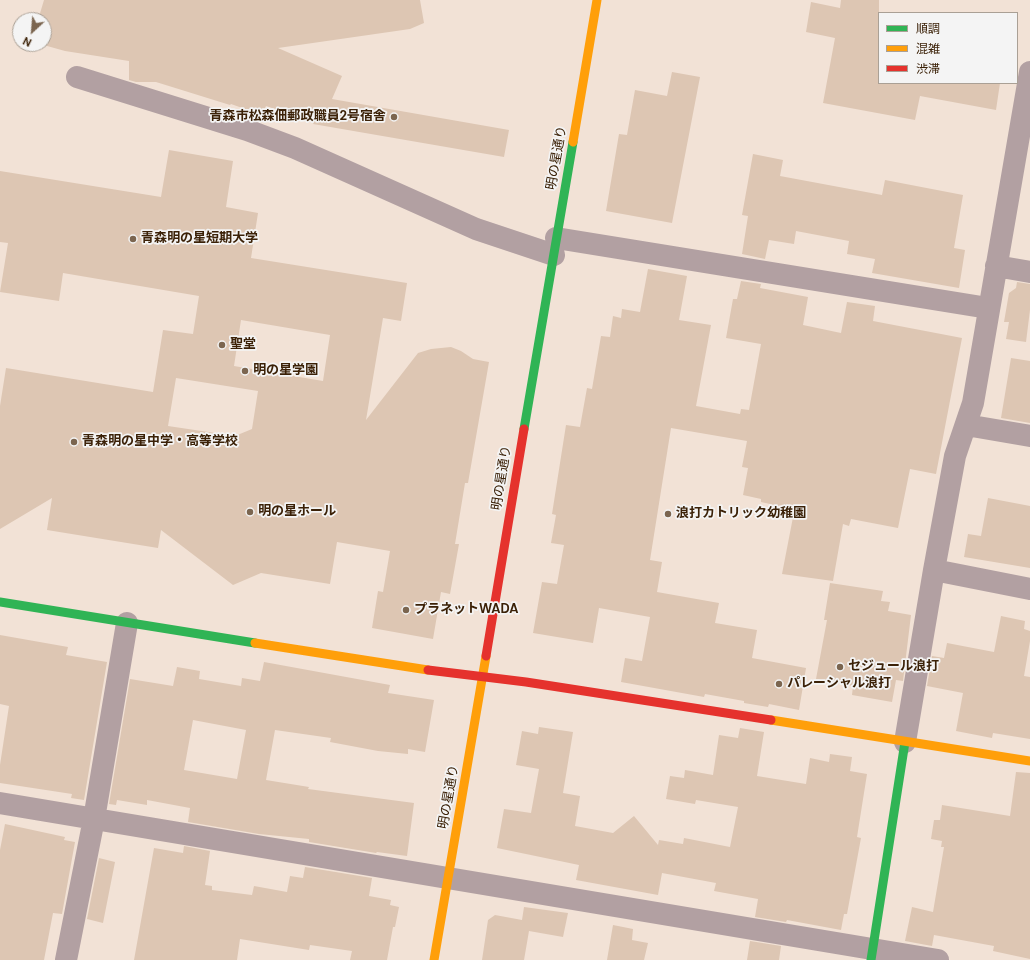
<!DOCTYPE html>
<html>
<head>
<meta charset="utf-8">
<style>
  body { margin:0 }
  #map { position:relative; width:1030px; height:960px; overflow:hidden; background:#f2e2d6; font-family:"DM Sans","Noto Sans JP",sans-serif }
  canvas { display:block }
  .legend { position:absolute; left:878px; top:12px; width:140px; height:72px; box-sizing:border-box; background:#f4f4f4; border:1px solid #aaa095; margin:0; padding:5px 7px; list-style:none; font-size:12px; color:#3b2107 }
  .legend li { display:flex; align-items:center; gap:8px; height:20px }
  .legend b { width:20px; border:1px solid #aaa095 }
  .north { position:absolute; left:12px; top:12px; width:40px; height:40px; box-sizing:border-box; background:#f4f4f4; border:1px solid #aaa095; border-radius:50%; rotate:206deg; font-size:11px; font-weight:700; line-height:16px; text-align:center; color:#3b2107 }
  .north::after { content:''; display:block; margin:auto; width:14px; height:18px; background:#7b654f; clip-path:polygon(50% 0,100% 100%,50% 72%,0 100%) }
</style>
</head>
<body>
<div id="map">
<canvas width="1030" height="960"></canvas>
<ul class="legend">
<li><b style="height:5px;background:#30b455"></b>順調</li>
<li><b style="height:5px;background:#ff9f0a"></b>混雑</li>
<li><b style="height:5px;background:#e5322d"></b>渋滞</li>
</ul>
<div class="north">N</div>
</div>
<script>
const g = document.querySelector('canvas').getContext('2d');
g.lineJoin = 'round';
function fill(path, color) { g.fillStyle = color; g.fill(path, 'evenodd'); }
const shape = rows => new Path2D(rows.map(r => 'M' + r).join(''));
function trace(path, color, width, dash) { g.strokeStyle = color; g.lineWidth = width; g.lineCap = dash ? 'butt' : 'round'; g.setLineDash(dash || []); g.stroke(path); }
function drawText(font, color, halo, rows, align = 'center') {
  g.font = font + ' "DM Sans","Noto Sans JP",sans-serif'; g.lineWidth = 3.5; g.setLineDash([]); g.textBaseline = 'middle'; g.strokeStyle = halo; g.fillStyle = color; for (const [text, x, y, turn = 0] of rows) {
    g.save(); g.translate(x, y); g.rotate((+turn || 0) * Math.PI / 180); g.textAlign = isNaN(turn) ? turn : align; if (halo) g.strokeText(text, 0, 0); g.fillText(text, 0, 0); g.restore();
  }
}
fill(shape([
  [44,0,420,0,424,23,410,29,278,48,342,76,332,99,509,130,504,157,313,124,314,122,266,106,262,115,231,104,230,105,156,82,136,82,129,80,129,61,65,51,40,44,44,44,44,20,38,20],
  [841,0,879,0,879,83,1000,83,996,110,920,96,915,120,823,103,835,38,806,32,811,2,840,8],
  [672,72,700,77,672,223,606,211,619,134,627,135,635,90,667,96],
  [169,150,233,161,226,207,258,213,251,258,407,283,401,321,383,318,366,420,418,353,431,349,451,347,461,351,473,359,489,362,468,483,465,483,455,544,459,544,450,594,441,592,433,639,372,628,378,591,383,592,390,551,337,542,330,584,261,573,233,585,161,530,158,548,47,530,52,498,0,529,0,406,6,368,153,392,163,330,193,334,199,296,63,273,59,301,0,292,8,243,0,242,0,171,161,197],
  [241,320,330,335,323,381,234,366],
  [176,378,258,391,252,429,235,436,168,426],
  [753,154,783,160,780,176,882,195,885,180,963,195,954,248,965,250,959,288,872,273,875,259,847,254,849,241,796,231,794,244,769,240,765,259,742,254,748,216,742,215],
  [648,269,687,276,679,320,711,325,696,406,740,414,741,409,749,410,761,344,726,338,733,299,737,299,741,281,761,284,760,288,808,297,803,325,841,333,847,302,875,306,873,321,962,338,936,474,910,469,898,528,851,519,849,526,843,524,833,581,782,574,794,512,787,511,788,508,761,502,761,499,743,495,748,468,742,467,747,441,671,428,650,560,662,562,657,592,719,603,715,623,757,630,752,658,806,668,799,710,769,704,768,707,744,703,744,701,705,694,704,697,621,682,625,658,642,661,650,617,599,608,593,643,533,633,542,582,557,584,564,545,551,543,556,515,552,514,566,425,580,427,587,388,592,389,601,336,610,337,613,316,621,318,622,309,640,312],
  [1017,282,1030,284,1030,310,1026,342,1006,339,1009,322,1004,322,1009,293,1016,288],
  [1011,358,1030,361,1030,423,1001,418],
  [988,498,1030,506,1030,568,964,557,968,534,981,536],
  [830,583,883,591,881,601,890,602,888,611,911,615,903,681,896,680,892,702,852,695,853,686,816,679,827,620,824,620],
  [1001,616,1025,621,1024,629,1030,631,1030,641,1024,676,1030,677,1030,739,993,733,992,738,956,731,963,693,927,686,932,656,944,658,947,643,994,652],
  [0,635,68,647,66,655,107,662,84,800,71,798,72,794,0,783,0,765,9,706,0,704],
  [264,662,390,685,388,693,434,700,425,752,408,749,408,754,378,751,330,742,331,738,275,730,266,780,309,787,308,789,414,803,407,856,377,852,376,853,309,842,309,839,259,834,188,822,190,808,147,800,147,805,117,800,116,805,109,804,130,679,173,686,177,667,200,671,199,679,241,686,242,678,260,681],
  [193,720,246,730,237,779,184,770],
  [539,727,573,732,563,793,580,796,575,826,613,833,634,816,658,845,659,840,683,844,684,838,730,847,738,807,696,800,695,804,666,799,670,776,684,778,685,770,713,775,719,735,738,738,740,728,764,732,757,776,806,784,810,758,829,762,830,754,852,757,850,771,867,774,857,837,861,838,847,914,844,914,841,930,787,920,786,922,755,917,758,899,714,891,716,883,662,873,658,895,576,880,579,865,497,848,504,809,531,813,539,769,516,765,522,731,538,734],
  [1016,772,1030,773,1030,959,993,951,994,946,934,935,932,946,905,941,912,907,933,912,944,847,941,847,942,841,931,839,934,820,940,820,942,805,1010,816],
  [5,824,65,837,64,840,75,842,62,914,53,913,44,960,0,960,0,850],
  [184,846,210,851,205,885,212,886,212,890,252,895,254,886,287,892,290,876,303,878,305,867,372,878,369,896,391,900,390,905,399,907,395,927,393,927,387,960,350,960,352,951,310,945,309,950,240,939,237,960,134,960,154,848,183,853],
  [99,858,115,862,103,923,87,919],
  [524,907,568,913,563,937,529,931,524,960,482,960,488,920,495,915,522,920],
  [613,925,633,929,632,940,648,943,644,960,607,960],
  [750,941,781,946,779,960,747,960]
]), '#ddc6b3');
trace(shape([
  [77,77,247,130,295,148,476,229,554,255],
  [556,238,988,308],
  [996,266,1030,272],
  [966,425,1030,436],
  [934,570,1030,589],
  [905,742,934,570,955,456,973,403,1030,72],
  [0,803,938,960],
  [66,960,94,819,127,623]
]), '#b2a0a2', 22);
trace(shape([
  [524,429,573,142],
  [0,602,255,643],
  [871,960,905,742]
]), '#30b455', 9);
trace(shape([
  [573,142,597,0],
  [255,643,428,670],
  [771,720,1030,761],
  [434,960,486,656]
]), '#ff9f0a', 9);
trace(shape([
  [486,656,524,429],
  [428,670,526,682,771,720]
]), '#e5322d', 9);
for (const [x, y, r, color] of [
  [394,117,4,"#7b654f"],
  [133,239,4,"#7b654f"],
  [222,345,4,"#7b654f"],
  [245,371,4,"#7b654f"],
  [74,442,4,"#7b654f"],
  [250,512,4,"#7b654f"],
  [668,514,4,"#7b654f"],
  [406,610,4,"#7b654f"],
  [840,667,4,"#7b654f"],
  [779,684,4,"#7b654f"]
]) { const dot = new Path2D(); dot.arc(x, y, r, 0, 2 * Math.PI); g.fillStyle = color; g.fill(dot); trace(dot, '#f4f4f4', 1.5); }
drawText('bold 13px', '#3b2107', '#f4f4f4', [
  ["青森市松森佃郵政職員2号宿舎",386,117,"right"],
  ["青森明の星短期大学",141,239],
  ["聖堂",230,345],
  ["明の星学園",253,371],
  ["青森明の星中学・高等学校",82,442],
  ["明の星ホール",258,512],
  ["浪打カトリック幼稚園",676,514],
  ["プラネットWADA",414,610],
  ["セジュール浪打",848,667],
  ["パレーシャル浪打",787,684]
], 'left');
drawText('13px', '#3b2107', '#f4f4f4', [
  ["明の星通り",557,158,-80],
  ["明の星通り",502,478,-81],
  ["明の星通り",449,797,-80]
]);
</script>
</body>
</html>
